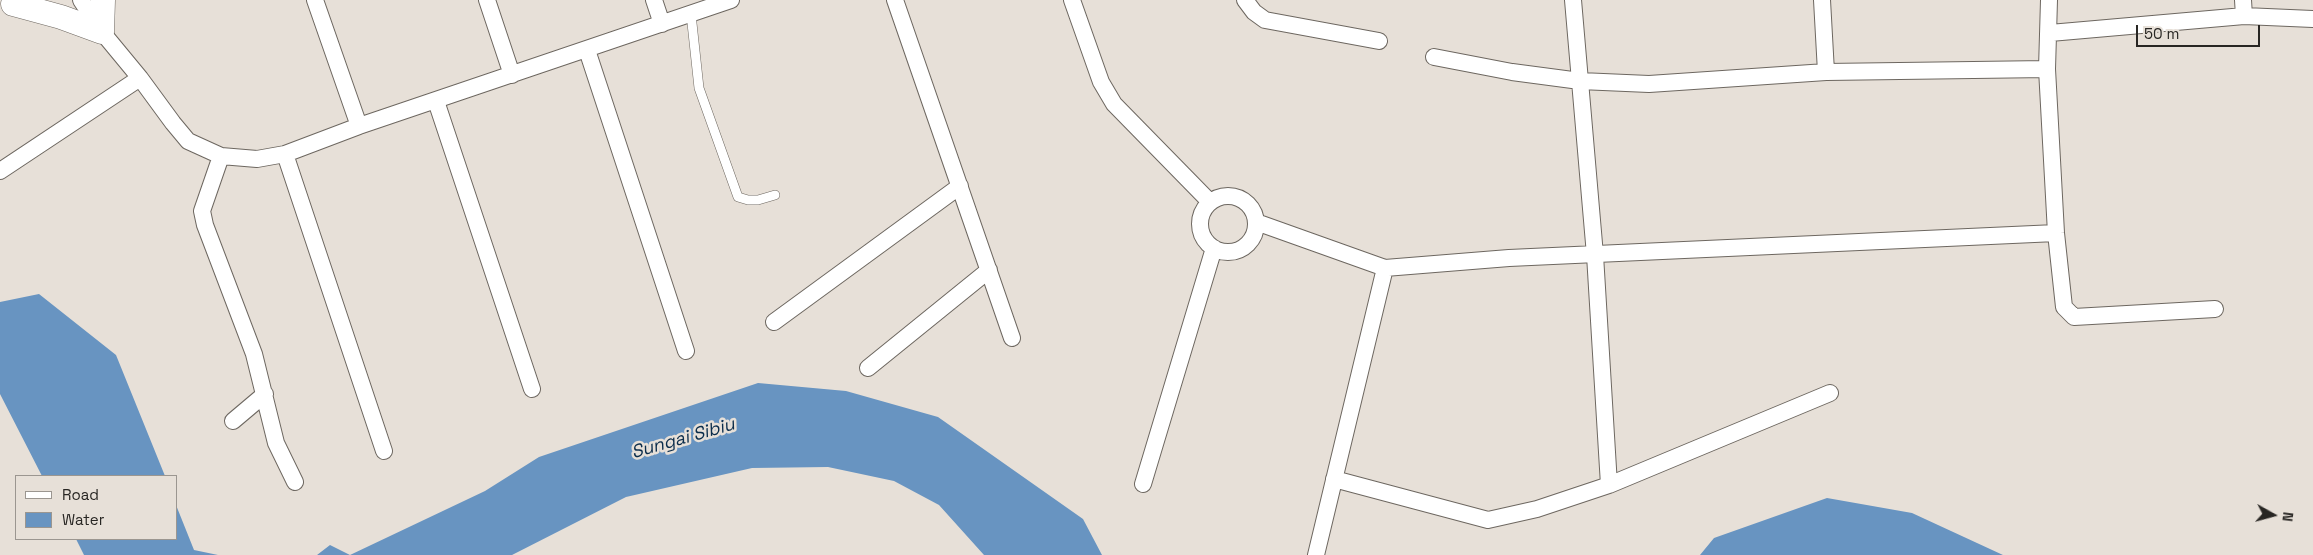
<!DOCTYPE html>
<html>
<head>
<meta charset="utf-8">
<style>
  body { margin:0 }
  #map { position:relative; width:2313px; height:555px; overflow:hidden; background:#e7e0d8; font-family:"Space Grotesk",sans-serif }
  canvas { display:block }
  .legend { position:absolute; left:15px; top:475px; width:162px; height:65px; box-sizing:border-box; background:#e7e0d8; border:1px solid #9b9690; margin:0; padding:6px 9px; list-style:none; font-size:15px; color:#282623 }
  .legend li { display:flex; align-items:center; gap:10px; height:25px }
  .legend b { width:25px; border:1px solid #9b9690 }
  .north { position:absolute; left:2248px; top:490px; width:50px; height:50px; -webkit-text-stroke:4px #e7e0d8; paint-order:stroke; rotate:97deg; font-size:14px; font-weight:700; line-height:20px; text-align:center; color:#282623 }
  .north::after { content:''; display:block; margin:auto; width:18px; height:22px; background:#282623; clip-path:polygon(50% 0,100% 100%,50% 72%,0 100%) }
  .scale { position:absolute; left:2136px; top:25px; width:124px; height:22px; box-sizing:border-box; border:2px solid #282623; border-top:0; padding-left:6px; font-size:15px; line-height:18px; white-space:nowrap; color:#282623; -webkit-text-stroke:4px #e7e0d8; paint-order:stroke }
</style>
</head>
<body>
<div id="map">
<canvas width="2313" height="555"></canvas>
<ul class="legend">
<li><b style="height:6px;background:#fff"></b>Road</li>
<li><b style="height:14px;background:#6894c1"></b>Water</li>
</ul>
<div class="north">N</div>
<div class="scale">50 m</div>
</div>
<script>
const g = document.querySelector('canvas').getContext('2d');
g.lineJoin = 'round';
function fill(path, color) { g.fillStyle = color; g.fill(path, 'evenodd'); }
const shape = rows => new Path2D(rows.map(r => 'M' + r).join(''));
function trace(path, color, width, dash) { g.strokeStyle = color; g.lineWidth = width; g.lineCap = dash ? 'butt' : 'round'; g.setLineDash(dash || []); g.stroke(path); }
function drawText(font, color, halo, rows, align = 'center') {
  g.font = font + ' "Space Grotesk",sans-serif'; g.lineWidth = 5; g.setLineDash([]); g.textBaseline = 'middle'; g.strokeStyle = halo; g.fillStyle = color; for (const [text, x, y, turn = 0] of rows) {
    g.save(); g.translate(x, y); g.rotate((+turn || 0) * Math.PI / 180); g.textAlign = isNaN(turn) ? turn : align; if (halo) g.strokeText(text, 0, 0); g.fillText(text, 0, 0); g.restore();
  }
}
fill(shape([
  [39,294,116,355,165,476,42,476,0,394,0,302],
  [758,383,846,391,938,417,1083,519,1102,555,984,555,939,505,894,481,828,467,752,468,626,497,512,555,317,555,330,545,350,555,485,491,539,457],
  [1827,498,1912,513,2003,555,1700,555,1714,538],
  [176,505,194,550,218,555,84,555,76,539,176,539]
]), '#6894c1');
const lane = shape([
  [691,14,699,88,738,197,748,200,758,200,775,195]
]);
const street = shape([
  [81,0,102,32,140,78,173,123,188,141,221,156,257,159,285,154,359,126,731,0],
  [315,0,359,126],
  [487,0,512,75],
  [654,0,662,24],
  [895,0,1012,338],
  [1072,0,1101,82,1114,104,1210,202],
  [1245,0,1254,12,1265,20,1379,41],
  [1573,0,1595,255,1609,485],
  [1822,0,1826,72],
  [2049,0,2047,69,2056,233,2064,307,2074,317,2215,309],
  [2243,0,2244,16],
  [2050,33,2244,16,2313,19],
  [587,50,686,351],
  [1434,57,1512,72,1580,81,1649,84,1826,72,2047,69],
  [436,101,532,389],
  [285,154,384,451],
  [221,156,202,211,205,225,254,354,276,443,295,482],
  [0,171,140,78],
  '1200 224a28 28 0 1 1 56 0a28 28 0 1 1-56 0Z',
  [1256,222,1385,268,1509,258,2056,233],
  [774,322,960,186],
  [868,368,989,270],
  [233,421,265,394],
  [1334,479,1488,520,1537,509,1609,485,1830,393],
  [1143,484,1214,248],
  [1316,555,1385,268]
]);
const secondary = shape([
  [13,4,61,17,102,32,103,0]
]);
trace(lane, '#6d6760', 10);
trace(street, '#6d6760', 18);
trace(secondary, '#6d6760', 25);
trace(lane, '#fff', 9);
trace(street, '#fff', 16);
trace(secondary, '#fff', 24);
drawText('italic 18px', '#0a2c4b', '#e7e0d8', [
  ["Sungai Sibiu",683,439,-16]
]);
</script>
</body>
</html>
